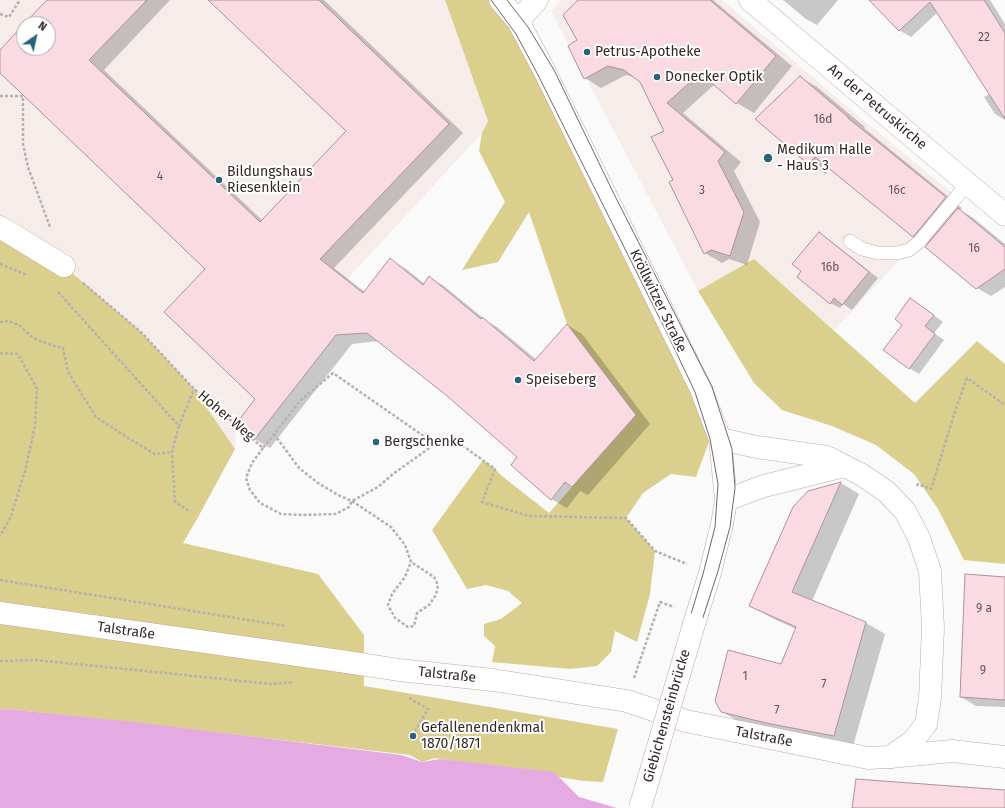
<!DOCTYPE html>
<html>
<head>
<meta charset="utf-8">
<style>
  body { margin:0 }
  #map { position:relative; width:1005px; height:808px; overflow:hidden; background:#fafafa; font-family:"Fira Sans",sans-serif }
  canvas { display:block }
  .north { position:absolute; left:16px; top:16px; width:40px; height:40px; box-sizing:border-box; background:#fff; border:1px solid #aea9a8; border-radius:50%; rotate:34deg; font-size:11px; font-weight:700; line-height:16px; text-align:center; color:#342825 }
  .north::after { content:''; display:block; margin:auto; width:14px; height:18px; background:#28627b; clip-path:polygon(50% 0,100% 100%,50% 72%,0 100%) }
</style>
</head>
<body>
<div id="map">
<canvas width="1005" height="808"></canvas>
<div class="north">N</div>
</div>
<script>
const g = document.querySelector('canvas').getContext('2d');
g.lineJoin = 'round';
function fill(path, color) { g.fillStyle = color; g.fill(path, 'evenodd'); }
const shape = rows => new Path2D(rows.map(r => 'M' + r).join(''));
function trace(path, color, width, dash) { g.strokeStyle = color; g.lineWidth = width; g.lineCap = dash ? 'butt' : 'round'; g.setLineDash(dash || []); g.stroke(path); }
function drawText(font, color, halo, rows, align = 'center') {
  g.font = font + ' "Fira Sans",sans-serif'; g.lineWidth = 4; g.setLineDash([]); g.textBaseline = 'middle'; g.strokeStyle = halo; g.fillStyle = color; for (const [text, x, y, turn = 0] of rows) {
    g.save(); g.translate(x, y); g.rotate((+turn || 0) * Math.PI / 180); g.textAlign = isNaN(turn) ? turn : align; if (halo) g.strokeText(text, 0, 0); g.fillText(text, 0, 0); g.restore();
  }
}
fill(shape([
  [0,0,445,0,488,121,482,133,353,273,280,366,236,424,235,449,194,389,142,333,64,266,0,227],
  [24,24,48,24,48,48,24,48],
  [562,0,722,0,862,119,962,201,925,247,919,242,909,250,834,330,754,259,698,291,551,11]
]), '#f6edeb');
fill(shape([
  [445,0,491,0,516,34,667,333,710,439,696,477,671,474,643,493,626,518,655,551,650,594,637,642,615,631,611,652,597,666,570,669,492,662,495,646,484,636,484,624,501,619,522,603,508,591,486,585,467,589,432,530,483,460,495,469,502,476,549,513,636,415,567,324,529,212,498,262,462,270,505,202,479,151,482,133,488,121],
  [0,227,64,266,142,333,194,389,235,449,197,519,183,543,318,574,364,635,364,686,437,698,618,729,603,782,584,781,435,758,422,762,410,755,109,720,7,709,0,710],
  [754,259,915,403,977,341,1005,364,1005,564,964,560,938,509,914,474,876,445,832,426,782,410,754,383,698,291]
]), '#dacf8c');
fill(shape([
  [7,709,143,723,401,755,422,762,440,759,554,772,579,797,617,808,0,808,0,710]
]), '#e6aae2');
fill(shape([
  [49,0,170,0,104,70,263,221,348,131,210,0,324,0,463,133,334,268,365,292,391,260,406,269,425,284,429,277,444,286,488,322,497,327,537,360,567,325,582,334,650,424,588,495,580,491,567,508,551,499,518,457,447,394,380,341,352,344,270,448,254,439,256,399,207,269,0,71,0,51,24,26,24,48,48,48,48,24,26,24],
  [580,0,713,0,792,66,754,113,737,103,715,84,683,113,741,162,734,171,760,222,747,265,729,259,722,263,705,253,674,180,665,131,641,81,637,78,626,75,601,88,585,78,578,41],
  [783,0,838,0,817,25,806,19],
  [881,0,990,0,1005,24,1005,120,995,114,984,97,990,94,938,12,911,37,899,30],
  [800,77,817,87,865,127,864,128,962,208,960,210,972,217,1005,244,1005,287,991,296,977,288,928,245,913,236,830,168,826,174,809,164,756,119],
  [819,233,828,239,878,278,852,310,843,304,840,308,830,303,802,271],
  [911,299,920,305,943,322,934,333,944,340,919,374,909,368,903,324],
  [841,483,859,494,812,601,866,623,885,634,853,746,741,723,721,711,781,665,796,629,770,617,751,606,809,492],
  [1005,578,1005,707,976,706,961,697]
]), '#0003');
const building = shape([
  [47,0,147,0,89,60,260,222,346,131,208,0,319,0,449,124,320,259,363,293,390,258,423,285,429,276,481,319,482,317,534,361,567,324,636,415,572,487,565,482,551,500,511,465,517,457,446,395,367,333,336,335,254,440,236,424,255,399,164,312,205,269,0,73,0,50,24,24,24,48,48,48,48,24,24,24,47,0],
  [578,0,710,0,776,56,736,104,700,73,667,103,725,152,718,161,744,212,730,256,711,250,704,254,669,182,673,180,651,137,664,131,640,82,624,70,608,66,584,79,568,46,577,40,563,15,578,0],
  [869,0,984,0,1005,33,1005,119,930,2,899,31,869,0],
  [800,76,848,117,848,118,946,197,913,237,815,157,808,164,755,119,800,76],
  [958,208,1005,247,1005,269,976,289,925,247,958,208],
  [819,232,869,272,842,305,834,298,830,304,797,277,801,271,792,264,819,232],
  [910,298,934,315,925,326,935,334,909,369,883,350,902,325,895,319,910,298],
  [841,482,792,592,866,622,834,736,766,723,721,712,715,701,728,650,781,664,796,627,749,606,793,507,808,491,841,482],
  [965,574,1005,577,1005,700,960,697,965,574],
  [856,779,1005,790,1005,808,852,808,856,779]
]);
fill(building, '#fbdbe3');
trace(building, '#af9198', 1);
const lane = shape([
  [850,241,862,249,878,253,897,253,909,250,919,242,968,183]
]);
const street = shape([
  [750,0,1005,215],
  [518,21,537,0],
  [0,227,64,266],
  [890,757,952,751,1005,757]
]);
const secondary = shape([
  [500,0,518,21,545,72,701,389,720,439,726,500,722,524,710,573,694,624],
  [726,500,764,486,844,466],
  [0,613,347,662,399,670,493,680,627,701,686,721,868,758,890,757,913,741,926,724,930,698,933,628,930,571,919,538,905,511,887,492,862,475,827,457,757,447,720,439]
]);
trace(lane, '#c5a79f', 14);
trace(street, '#c5a79f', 23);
trace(secondary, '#c5a79f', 23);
trace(shape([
  [0,14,9,17,20,0],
  [0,96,23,96,23,144,28,167,50,227],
  [0,264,27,275],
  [83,283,142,333,194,389,263,448,301,400,333,373,435,444,459,443,495,469,482,502,529,516,626,518,655,551,687,564],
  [58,292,179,426,194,389],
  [0,322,8,321,19,325,33,338,51,345,63,348,68,372,96,417,128,438,155,454,172,452],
  [0,353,18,354,37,389,35,426,25,471,11,516,0,536],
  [179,426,172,452,175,502,191,512],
  [274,434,299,468,318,483,338,495,352,501,391,527,405,545,411,562,405,577,392,594,388,605,395,618,408,627,414,626,417,613,429,605,436,595,438,585,434,577,411,562],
  [263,448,252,463,246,478,250,490,260,503,281,514,301,515,336,514,349,507,352,501,378,487,393,474,435,444],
  [917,486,918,484,931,489,957,405,967,378,1005,405],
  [0,580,286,626],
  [0,661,36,660,272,684,294,682],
  [634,678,660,602,674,607],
  [409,698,428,709,415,731]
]), '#b5b1b0', 2.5, [3, 2]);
trace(lane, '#fff', 13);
trace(street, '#fff', 22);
trace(secondary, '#fff', 22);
trace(shape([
  [491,0,516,34,537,73,667,333,695,392,710,439,718,484,715,527,703,574,633,808],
  [507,0,528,27,554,70,614,194,712,387,732,449,735,488,730,527,718,571,686,670,647,808]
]), '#706765', 1);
const secondaryBridge = shape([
  [640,808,694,624]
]);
trace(secondaryBridge, '#c5a79f', 23, []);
trace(secondaryBridge, '#fff', 22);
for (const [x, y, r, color] of [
  [587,52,4,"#28627b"],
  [657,77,4,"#28627b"],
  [768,158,5,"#28627b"],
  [219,180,4,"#28627b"],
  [518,380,4,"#28627b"],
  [376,442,4,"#28627b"],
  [413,736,4,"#28627b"]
]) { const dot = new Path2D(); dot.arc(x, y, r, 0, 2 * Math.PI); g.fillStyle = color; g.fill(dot); trace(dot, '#fff', 1.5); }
drawText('12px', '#665554', null, [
  ["22",984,38],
  ["16d",823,120],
  ["4",160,177],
  ["3",702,191],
  ["16c",897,191],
  ["16",974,249],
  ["16b",830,268],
  ["9 a",984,609],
  ["9",983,671],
  ["1",745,677],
  ["7",824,685],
  ["7",777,711]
]);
drawText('14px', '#342825', '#fff', [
  ["Petrus-Apotheke",595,52],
  ["Donecker Optik",665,77],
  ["Medikum Halle",777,150],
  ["- Haus 3",777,166],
  ["Bildungshaus",227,172],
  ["Riesenklein",227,188],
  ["Speiseberg",526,380],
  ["Bergschenke",384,442],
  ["Gefallenendenkmal",421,728],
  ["1870/1871",421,744]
], 'left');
drawText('14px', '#342825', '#fff', [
  ["An der Petruskirche",877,107,40],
  ["Kröllwitzer Straße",658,301,64],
  ["Hoher Weg",226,416,40],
  ["Talstraße",126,631,8],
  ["Talstraße",447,675,6],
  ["Giebichensteinbrücke",667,716,-74],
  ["Talstraße",764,737,11]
]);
</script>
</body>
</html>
